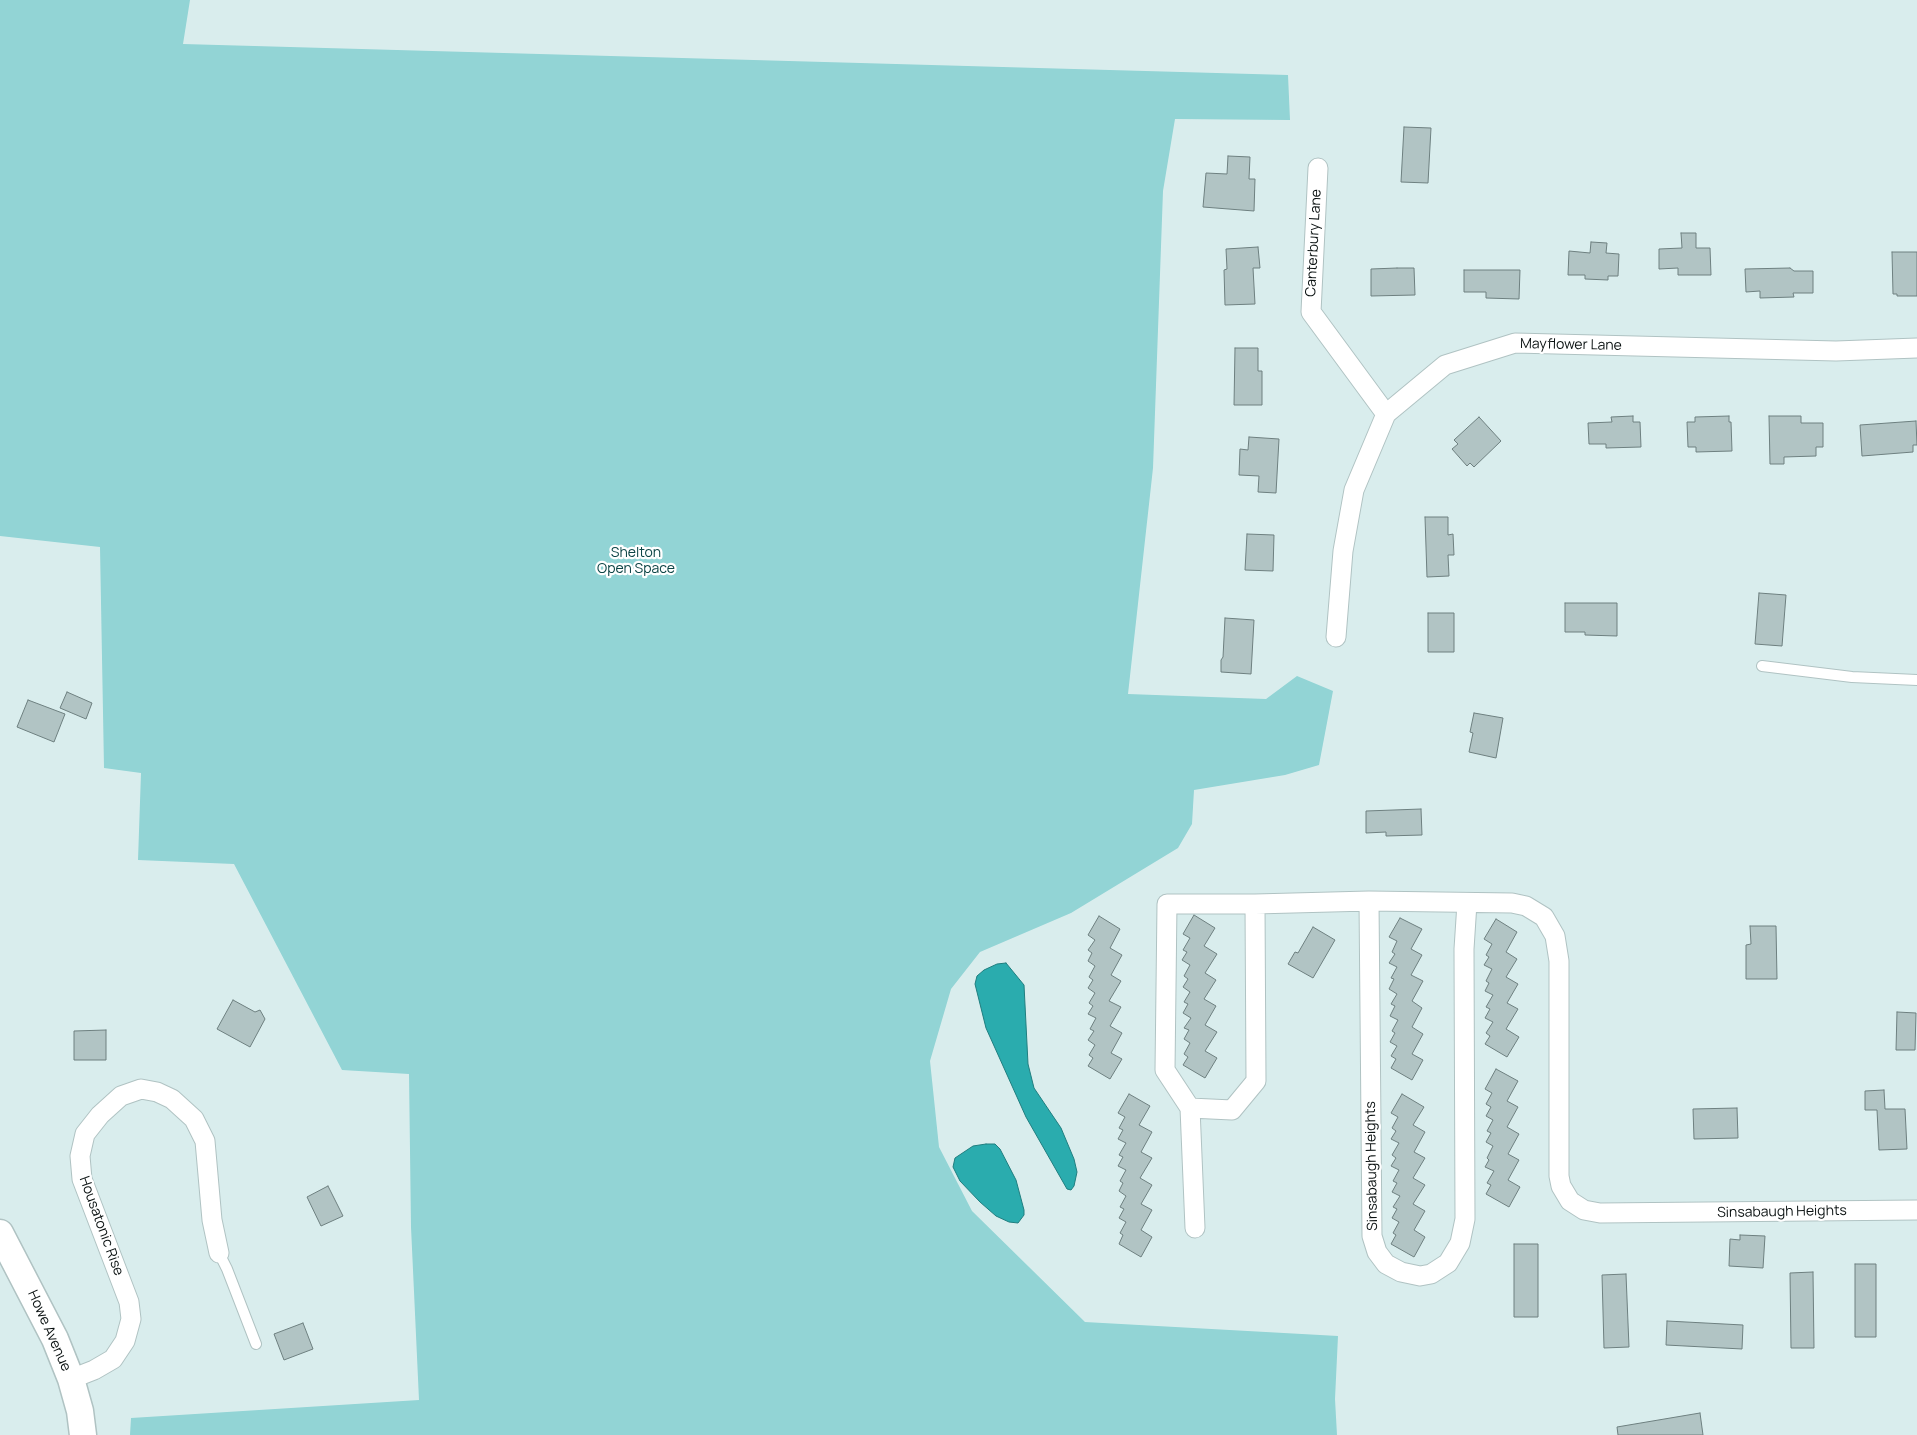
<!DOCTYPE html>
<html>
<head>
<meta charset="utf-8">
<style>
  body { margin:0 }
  canvas { display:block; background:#d9eded }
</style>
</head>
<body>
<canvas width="1917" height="1435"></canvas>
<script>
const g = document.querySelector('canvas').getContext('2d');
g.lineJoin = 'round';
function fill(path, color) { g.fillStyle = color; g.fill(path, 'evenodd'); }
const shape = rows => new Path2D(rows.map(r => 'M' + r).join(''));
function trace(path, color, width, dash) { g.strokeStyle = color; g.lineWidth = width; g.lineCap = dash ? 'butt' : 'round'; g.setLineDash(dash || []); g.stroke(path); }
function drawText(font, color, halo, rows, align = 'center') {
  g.font = font + ' Manrope,sans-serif'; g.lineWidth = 4.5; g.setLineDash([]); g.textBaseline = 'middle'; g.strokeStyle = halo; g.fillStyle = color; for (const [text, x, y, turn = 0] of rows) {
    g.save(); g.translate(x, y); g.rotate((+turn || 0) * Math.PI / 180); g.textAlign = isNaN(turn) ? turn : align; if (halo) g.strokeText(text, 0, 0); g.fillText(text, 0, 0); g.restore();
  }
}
fill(shape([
  [0,0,190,0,183,44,1288,75,1290,120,1175,119,1163,191,1153,468,1128,694,1266,699,1297,676,1333,691,1319,765,1285,775,1194,790,1192,824,1178,848,1071,913,980,952,951,989,930,1061,939,1147,972,1211,1085,1322,1338,1336,1335,1399,1337,1435,130,1435,131,1418,419,1400,411,1227,409,1074,342,1070,234,864,138,860,141,773,104,768,100,547,0,536]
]), '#92d4d5');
const water = shape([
  [1006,963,1024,985,1028,1064,1034,1088,1061,1128,1074,1159,1077,1172,1074,1186,1071,1190,1067,1189,1026,1117,986,1028,975,984,977,976,984,970,997,964,1006,963],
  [986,1144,995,1144,1000,1149,1016,1180,1024,1210,1024,1215,1018,1223,1009,1222,996,1216,980,1202,960,1181,953,1167,955,1158,973,1146,986,1144]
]);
fill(water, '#2aacae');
trace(water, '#207e7f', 1);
const building = shape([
  [1404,127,1431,128,1428,183,1401,182,1404,127],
  [1228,156,1250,157,1249,179,1255,179,1254,211,1203,207,1206,173,1227,174,1228,156],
  [1681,233,1696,233,1696,248,1710,248,1711,275,1678,275,1678,268,1659,269,1659,249,1682,248,1681,233],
  [1591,242,1607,243,1606,253,1619,254,1618,276,1608,276,1608,280,1585,279,1585,275,1568,275,1569,251,1590,253,1591,242],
  [1258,247,1260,268,1253,268,1255,304,1225,305,1224,270,1227,269,1226,249,1258,247],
  [1892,252,1917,252,1917,296,1897,296,1897,294,1893,294,1892,252],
  [1397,268,1414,268,1415,295,1371,296,1371,269,1397,268],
  [1790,268,1794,271,1813,271,1813,293,1793,293,1794,297,1760,298,1760,291,1746,292,1745,269,1790,268],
  [1464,270,1520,270,1519,299,1486,298,1486,292,1464,292,1464,270],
  [1235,348,1258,348,1258,371,1262,371,1262,405,1234,405,1235,348],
  [1633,416,1633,422,1640,422,1641,447,1606,448,1606,444,1589,444,1588,423,1612,422,1611,417,1633,416],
  [1729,416,1729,422,1731,422,1732,451,1696,452,1696,447,1688,447,1687,422,1695,422,1695,417,1729,416],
  [1769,416,1801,416,1801,423,1823,423,1823,447,1816,447,1816,456,1784,457,1784,464,1770,464,1769,416],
  [1479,417,1501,441,1474,467,1470,463,1467,466,1452,449,1458,444,1454,440,1479,417],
  [1916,421,1917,445,1913,445,1913,452,1862,456,1860,425,1916,421],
  [1249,437,1279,439,1276,493,1258,492,1259,476,1239,475,1240,449,1248,450,1249,437],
  [1425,517,1448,517,1448,535,1453,534,1454,555,1448,555,1449,576,1427,577,1425,517],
  [1247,534,1274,535,1273,571,1245,570,1247,534],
  [1759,593,1786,595,1782,646,1755,644,1759,593],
  [1565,603,1617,603,1617,636,1585,635,1585,632,1565,632,1565,603],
  [1428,613,1454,613,1454,652,1428,652,1428,613],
  [1225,618,1254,620,1251,674,1221,672,1221,660,1223,657,1225,618],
  [67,692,92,703,86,719,60,708,67,692],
  [28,700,65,714,54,742,17,727,28,700],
  [1474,713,1503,718,1496,758,1469,752,1473,733,1470,732,1474,713],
  [1421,809,1422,835,1386,836,1386,832,1366,833,1366,811,1421,809],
  [1194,915,1215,928,1204,946,1217,954,1205,973,1216,980,1204,999,1216,1006,1205,1025,1217,1032,1205,1051,1217,1058,1205,1078,1183,1065,1188,1057,1184,1054,1190,1043,1184,1039,1189,1030,1184,1028,1191,1018,1183,1013,1188,1004,1184,1002,1190,992,1183,987,1188,979,1184,976,1190,965,1182,960,1187,952,1183,950,1190,938,1183,934,1194,915],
  [1099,916,1120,929,1110,948,1122,955,1111,975,1121,981,1109,1001,1121,1007,1110,1026,1122,1033,1111,1053,1122,1059,1110,1079,1088,1066,1093,1058,1089,1055,1095,1045,1088,1040,1094,1031,1090,1029,1096,1018,1088,1014,1093,1006,1089,1003,1095,993,1088,988,1093,980,1089,977,1095,966,1088,961,1092,953,1088,950,1095,940,1088,935,1099,916],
  [1400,918,1422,929,1411,949,1422,955,1411,975,1423,981,1412,1001,1422,1008,1412,1027,1423,1034,1412,1054,1423,1060,1412,1080,1391,1068,1396,1059,1391,1056,1397,1046,1390,1042,1395,1033,1392,1031,1398,1020,1390,1016,1395,1006,1391,1004,1397,994,1389,989,1394,979,1391,978,1397,967,1389,963,1395,954,1392,952,1397,941,1389,937,1400,918],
  [1496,919,1517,932,1506,952,1517,959,1506,977,1518,984,1507,1003,1518,1009,1506,1029,1519,1037,1507,1057,1485,1044,1490,1036,1486,1033,1493,1022,1485,1018,1490,1009,1486,1007,1493,995,1485,991,1489,983,1486,981,1492,969,1484,965,1489,957,1486,955,1492,944,1484,939,1496,919],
  [1750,926,1776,926,1777,979,1746,979,1746,945,1751,944,1750,926],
  [1313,927,1335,940,1313,978,1288,964,1295,952,1298,953,1313,927],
  [233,1000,255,1012,260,1010,265,1019,250,1047,217,1029,233,1000],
  [1897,1012,1916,1013,1915,1050,1896,1050,1897,1012],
  [106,1030,106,1060,74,1060,74,1031,106,1030],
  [1496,1069,1518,1081,1507,1101,1518,1107,1507,1127,1519,1134,1508,1154,1519,1160,1508,1180,1520,1187,1509,1207,1486,1194,1491,1185,1487,1183,1494,1171,1485,1167,1489,1160,1487,1158,1493,1146,1486,1142,1491,1133,1487,1131,1493,1120,1486,1116,1491,1107,1486,1104,1492,1093,1485,1089,1496,1069],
  [1884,1090,1885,1109,1905,1109,1907,1149,1879,1150,1877,1110,1865,1110,1865,1091,1884,1090],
  [1129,1094,1150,1106,1139,1125,1152,1132,1141,1152,1152,1158,1140,1178,1152,1185,1141,1204,1152,1210,1141,1230,1152,1237,1141,1257,1119,1244,1123,1235,1120,1233,1126,1222,1119,1218,1124,1209,1120,1207,1126,1196,1119,1191,1123,1183,1120,1181,1126,1170,1118,1166,1123,1157,1119,1155,1126,1143,1118,1139,1123,1130,1119,1128,1125,1117,1118,1113,1129,1094],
  [1402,1094,1424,1107,1413,1125,1425,1132,1414,1152,1425,1158,1413,1178,1425,1185,1413,1204,1425,1211,1414,1230,1425,1237,1414,1257,1391,1244,1396,1235,1393,1233,1399,1222,1392,1218,1397,1209,1393,1207,1400,1196,1392,1192,1397,1183,1393,1181,1399,1170,1391,1166,1396,1158,1392,1155,1399,1143,1391,1139,1396,1131,1392,1128,1398,1117,1391,1113,1402,1094],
  [1737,1108,1738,1138,1694,1139,1693,1109,1737,1108],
  [328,1186,343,1216,321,1226,307,1197,328,1186],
  [1740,1235,1765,1236,1763,1268,1729,1266,1730,1239,1740,1240,1740,1235],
  [1514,1244,1538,1244,1538,1317,1514,1317,1514,1244],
  [1855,1264,1876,1264,1876,1337,1855,1337,1855,1264],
  [1813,1272,1814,1348,1791,1348,1790,1273,1813,1272],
  [1626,1274,1629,1347,1604,1348,1602,1275,1626,1274],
  [1667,1321,1743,1325,1742,1349,1666,1345,1667,1321],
  [303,1323,313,1349,284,1360,274,1334,303,1323],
  [1700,1413,1703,1435,1618,1435,1617,1427,1700,1413]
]);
fill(building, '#b1c4c4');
trace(building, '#6e8080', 1);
const service = shape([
  [1762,666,1852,677,1917,680],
  [219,1253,227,1269,256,1344]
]);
const minor = shape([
  [1318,168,1311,312,1386,414],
  [1336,637,1343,551,1354,490,1386,414,1445,365,1515,343,1836,351,1917,348],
  [1369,901,1372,1236,1377,1252,1386,1264,1401,1272,1420,1276,1431,1274,1448,1263,1460,1243,1465,1219,1464,949,1467,903],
  [1167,904,1255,904,1256,1081,1232,1110,1190,1108,1165,1070,1167,904],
  [1255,904,1369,901,1512,903,1526,906,1544,917,1555,936,1559,961,1559,1176,1561,1186,1570,1201,1584,1210,1600,1213,1917,1210],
  [1190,1108,1195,1228],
  [71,1379,94,1370,113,1359,125,1341,131,1319,129,1302,82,1179,80,1156,85,1134,100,1115,121,1096,141,1089,157,1092,172,1099,194,1119,205,1141,212,1220,219,1253]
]);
const secondary = shape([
  [0,1233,55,1339,71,1379,80,1411,83,1435]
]);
trace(service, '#b0c3c3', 12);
trace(minor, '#b0c3c3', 21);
trace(secondary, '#b0c3c3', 29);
trace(service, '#fff', 10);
trace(minor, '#fff', 19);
trace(secondary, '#fff', 26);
drawText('14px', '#0a1111', '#fff', [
  ["Canterbury Lane",1314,243,-87],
  ["Mayflower Lane",1571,345,1],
  ["Sinsabaugh Heights",1372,1166,-91],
  ["Sinsabaugh Heights",1782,1212,-1],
  ["Housatonic Rise",101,1226,70],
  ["Howe Avenue",49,1331,66]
]);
drawText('14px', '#0c4445', '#fff', [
  ["Shelton",636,553],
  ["Open Space",636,569]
]);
</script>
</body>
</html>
